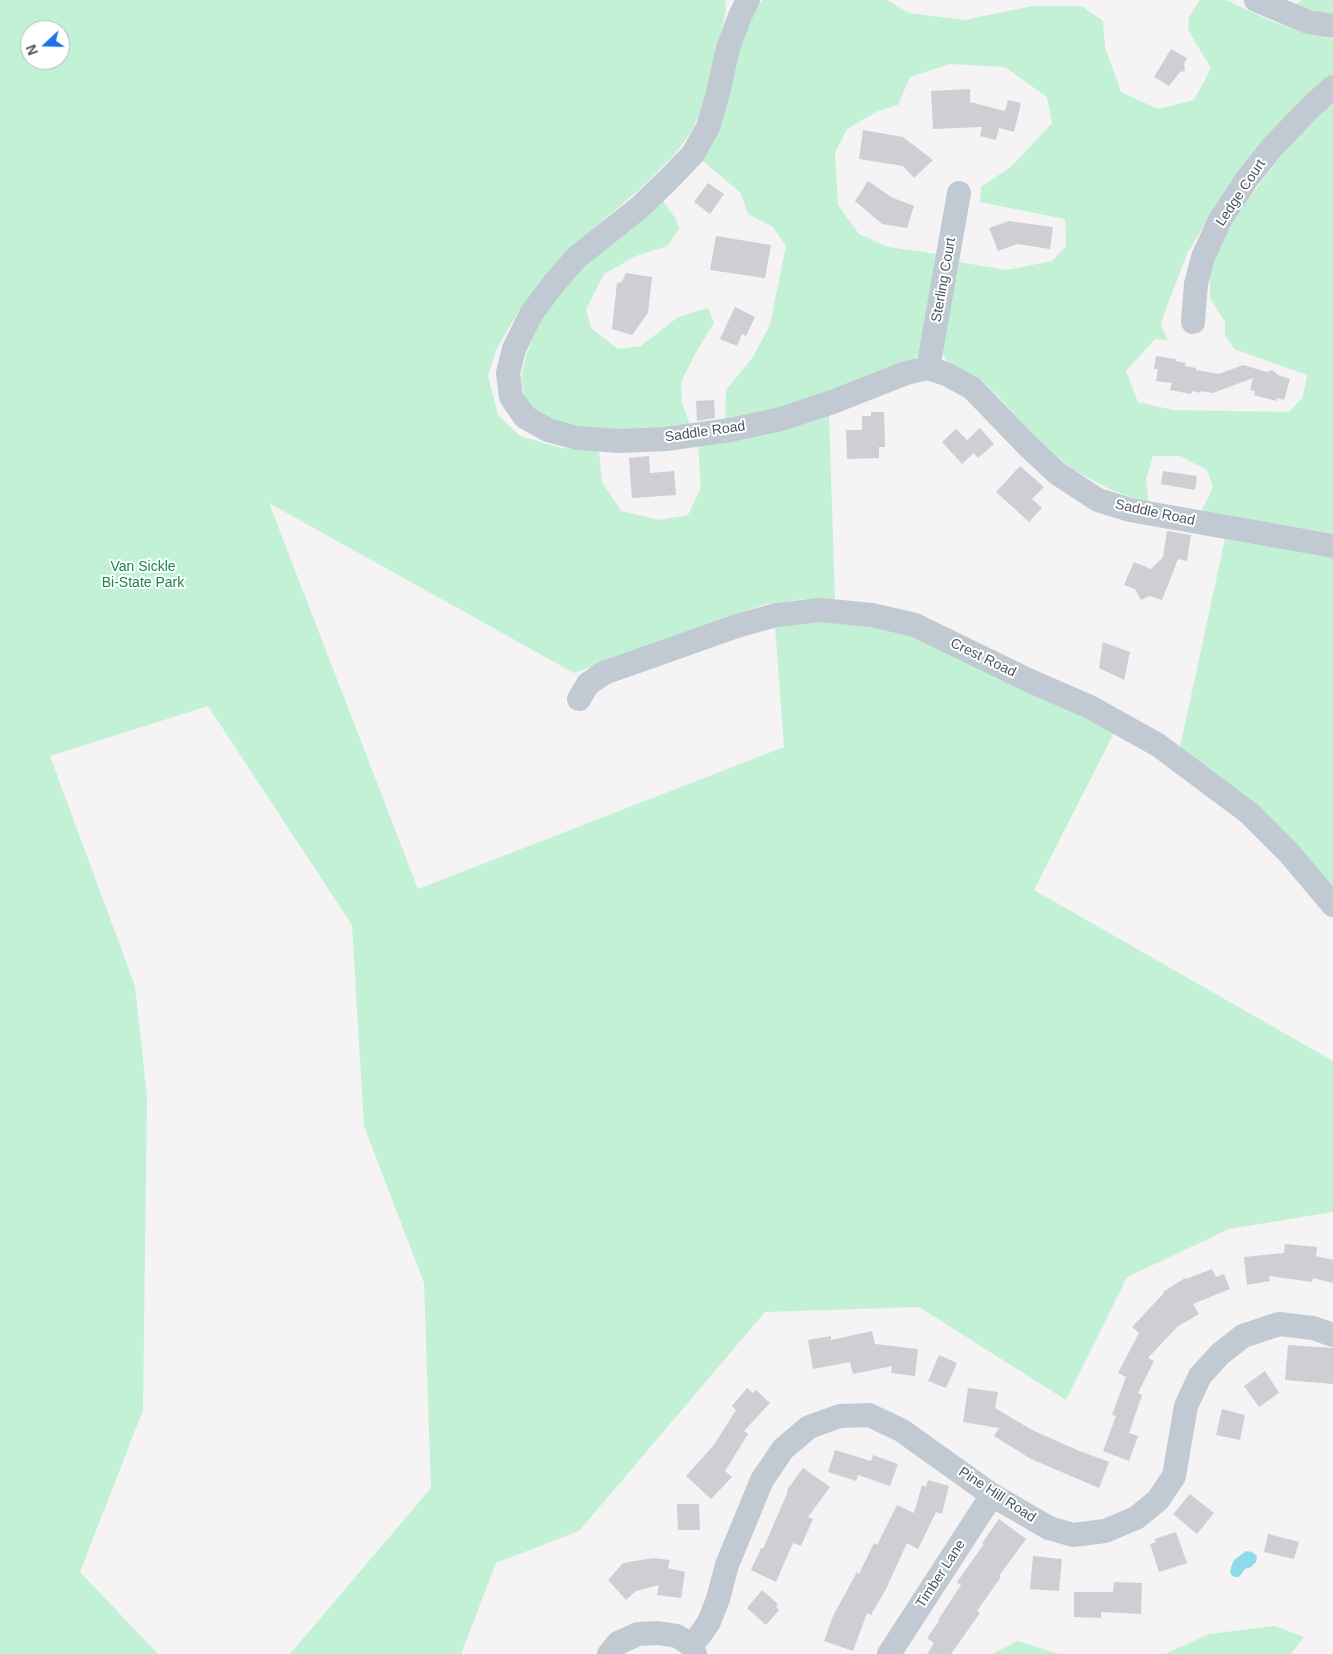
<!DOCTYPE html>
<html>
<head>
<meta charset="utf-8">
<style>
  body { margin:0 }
  #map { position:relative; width:1333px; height:1654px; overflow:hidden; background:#f5f3f3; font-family:Helvetica,sans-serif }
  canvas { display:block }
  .north { position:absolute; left:20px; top:20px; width:50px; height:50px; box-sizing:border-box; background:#fff; border:1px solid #b7bbc0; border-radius:50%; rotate:249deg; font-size:14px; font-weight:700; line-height:20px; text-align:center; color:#4a5661 }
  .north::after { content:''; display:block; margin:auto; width:18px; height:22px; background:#1a73e8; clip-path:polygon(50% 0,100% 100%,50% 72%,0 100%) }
</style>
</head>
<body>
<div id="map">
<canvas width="1333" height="1654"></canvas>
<div class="north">N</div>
</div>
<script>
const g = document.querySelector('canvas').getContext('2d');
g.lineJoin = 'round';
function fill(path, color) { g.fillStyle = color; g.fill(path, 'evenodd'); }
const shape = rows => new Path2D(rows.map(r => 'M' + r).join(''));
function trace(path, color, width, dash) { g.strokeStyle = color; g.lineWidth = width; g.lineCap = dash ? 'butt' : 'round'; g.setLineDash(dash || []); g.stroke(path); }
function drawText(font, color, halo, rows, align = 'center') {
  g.font = font + ' Helvetica,sans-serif'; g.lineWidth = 4; g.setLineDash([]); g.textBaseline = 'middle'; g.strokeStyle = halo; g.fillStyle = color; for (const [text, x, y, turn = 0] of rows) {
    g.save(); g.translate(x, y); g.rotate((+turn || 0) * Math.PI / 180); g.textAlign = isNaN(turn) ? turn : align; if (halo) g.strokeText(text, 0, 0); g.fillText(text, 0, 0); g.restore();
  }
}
fill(shape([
  [0,0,725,0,726,11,710,80,701,111,691,132,676,153,642,187,595,227,557,261,518,312,496,350,488,376,498,415,520,436,561,448,599,451,602,482,621,511,660,520,688,515,701,488,698,443,753,435,795,427,829,415,835,600,804,599,765,604,574,673,269,503,418,889,784,747,775,626,810,621,851,623,896,630,959,655,1115,731,1034,890,1333,1061,1333,1212,1229,1229,1127,1277,1066,1400,919,1307,765,1312,579,1531,496,1563,461,1654,290,1654,431,1488,424,1283,364,1126,352,925,208,706,50,756,135,986,147,1097,143,1410,80,1572,158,1654,0,1654],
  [30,30,60,30,60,60,30,60],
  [763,0,887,0,909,13,964,20,1033,6,1082,6,1103,21,1105,47,1121,92,1158,109,1194,100,1211,68,1188,30,1189,17,1200,0,1226,0,1271,21,1302,32,1333,39,1333,75,1256,153,1228,186,1188,252,1165,311,1161,326,1168,340,1155,339,1126,371,1138,402,1173,410,1289,412,1303,397,1307,375,1234,349,1225,335,1225,322,1210,298,1210,275,1219,245,1239,211,1288,147,1318,116,1333,104,1333,533,1201,512,1213,487,1207,470,1180,456,1153,456,1146,479,1149,504,1109,489,1072,469,1033,435,999,397,981,380,956,368,946,360,941,350,958,262,1007,270,1052,261,1066,246,1065,219,980,202,981,187,1012,166,1052,123,1047,97,1005,67,950,64,910,77,898,105,878,111,847,129,835,153,838,205,859,234,888,247,938,254,921,345,917,357,905,364,787,407,725,420,726,390,753,357,770,325,786,246,773,227,748,214,740,192,700,159,740,45,754,12],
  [1302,0,1333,0,1333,14,1324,14,1295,5],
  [662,200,676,219,679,229,667,246,636,256,604,274,586,309,591,328,618,349,641,346,678,317,708,308,714,323,696,352,681,382,682,403,690,425,647,430,604,429,556,423,537,414,525,400,521,378,527,353,542,314,568,283,597,254],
  [1225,539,1333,558,1333,890,1180,747],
  [1275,1626,1304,1637,1291,1654,1165,1654,1209,1634],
  [1018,1641,1052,1652,1058,1654,992,1654]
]), '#c3f1d5');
fill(shape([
  [1246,1551,1252,1552,1257,1556,1256,1562,1251,1567,1245,1569,1239,1577,1234,1577,1230,1573,1231,1567,1234,1560]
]), '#90daee');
fill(shape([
  [1171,49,1187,58,1184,64,1185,71,1180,72,1169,86,1154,77],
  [970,89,970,102,1005,111,1008,100,1021,103,1014,132,999,128,996,140,980,136,982,127,933,129,931,91],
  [863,130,903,137,933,160,914,178,903,166,859,159],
  [868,181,891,197,914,206,907,228,882,224,855,201],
  [708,183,724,194,710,214,694,202],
  [1009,221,1053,227,1050,249,1017,244,998,251,989,228],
  [716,236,771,245,765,278,710,270],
  [626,273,652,277,648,313,632,335,612,329,617,283,622,282],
  [735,307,755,317,746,336,742,334,737,346,720,339],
  [1156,356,1176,359,1175,361,1186,363,1185,366,1196,368,1196,370,1219,374,1243,365,1267,372,1272,370,1278,375,1290,379,1284,400,1277,398,1276,401,1254,395,1255,391,1250,390,1253,378,1213,393,1201,391,1201,393,1192,391,1191,394,1170,390,1172,383,1156,381,1158,369,1154,369],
  [714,400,715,418,697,421,696,401],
  [871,412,884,412,885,447,879,447,879,458,847,459,846,430,862,430,862,416,871,416],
  [980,428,994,444,978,458,974,453,962,464,942,442,956,429,967,440],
  [649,456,650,473,674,471,676,495,632,498,629,458],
  [1020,466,1044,487,1032,499,1042,508,1029,522,996,492],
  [1163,471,1197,476,1195,490,1161,484],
  [1167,531,1191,535,1187,561,1178,559,1162,600,1150,596,1141,600,1135,589,1124,585,1134,562,1151,569,1163,557],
  [1103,642,1130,652,1124,680,1099,668],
  [1285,1244,1317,1247,1316,1256,1333,1260,1333,1283,1313,1278,1312,1282,1269,1276,1270,1281,1247,1285,1244,1257,1284,1253],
  [1212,1269,1216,1277,1224,1274,1230,1289,1193,1304,1199,1314,1177,1327,1148,1358,1154,1361,1138,1393,1142,1395,1129,1433,1138,1436,1129,1461,1103,1451,1116,1416,1112,1415,1126,1377,1118,1373,1139,1333,1132,1327,1164,1293,1163,1292,1185,1278,1186,1279],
  [872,1331,875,1344,918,1349,915,1376,891,1373,892,1366,853,1374,850,1362,813,1369,808,1340,831,1336,831,1340],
  [1288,1345,1333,1348,1333,1384,1285,1380],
  [939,1355,957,1363,946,1388,928,1381],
  [1265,1371,1279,1393,1259,1407,1244,1386],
  [747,1388,753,1393,756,1390,770,1403,744,1431,748,1434,725,1471,732,1477,711,1499,686,1476,714,1445,736,1410,732,1406],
  [968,1388,998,1392,995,1408,1032,1430,1077,1450,1109,1462,1099,1488,1031,1459,994,1436,999,1428,963,1422],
  [1222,1409,1245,1415,1240,1440,1216,1435],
  [835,1450,871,1461,873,1455,898,1464,890,1486,858,1475,856,1481,828,1472],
  [803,1468,830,1487,808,1517,813,1519,801,1546,793,1543,776,1582,751,1570,761,1548,763,1549,788,1491,787,1490],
  [928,1480,949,1486,942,1514,936,1512,918,1549,907,1543,886,1589,871,1615,867,1613,853,1651,824,1641,833,1616,857,1572,859,1574,874,1543,877,1545,897,1505,914,1513,922,1485,926,1487],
  [1190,1494,1214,1513,1197,1534,1173,1514],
  [677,1504,699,1504,700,1530,678,1530],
  [999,1519,1026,1539,999,1576,1001,1577,977,1611,980,1613,951,1654,927,1654,934,1643,927,1638,939,1621,938,1620,961,1585,957,1582,984,1544,982,1543],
  [1176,1532,1187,1563,1159,1572,1150,1544,1156,1542,1154,1539],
  [1268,1534,1299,1542,1294,1559,1264,1552],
  [1033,1556,1062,1559,1059,1591,1030,1589],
  [653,1558,670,1560,668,1568,685,1572,681,1598,657,1595,659,1585,636,1591,626,1600,608,1580,623,1563],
  [1114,1582,1142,1583,1141,1614,1101,1612,1101,1618,1074,1617,1074,1592,1113,1592],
  [762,1590,778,1604,776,1607,779,1610,766,1625,747,1608]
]), '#cdcfd5');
trace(shape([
  [748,0,740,16,728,48,718,93,708,127,693,154,668,180,640,207,576,258,555,282,531,314,514,349,508,373,511,397,525,417,548,430,577,438,620,441,666,439,730,430,781,419,835,401,906,373,928,368,946,374,972,388,1027,445,1058,474,1098,500,1130,510,1333,546],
  [1256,0,1308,22,1333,26],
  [1193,322,1196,284,1203,257,1220,220,1247,179,1275,144,1313,105,1333,87],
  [928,368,959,193],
  [579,699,588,684,604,673,737,626,776,615,820,610,872,615,915,625,1028,680,1090,707,1158,745,1249,813,1289,853,1333,905],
  [691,1645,700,1635,709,1622,718,1599,727,1565,762,1480,783,1449,809,1427,840,1416,869,1415,901,1430,992,1495,1049,1528,1073,1535,1105,1531,1136,1518,1158,1500,1174,1476,1186,1406,1200,1376,1220,1354,1243,1336,1279,1324,1313,1328,1333,1335],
  [609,1654,618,1643,638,1634,658,1633,677,1636,691,1645,695,1654],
  [889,1654,992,1495]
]), '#c1cad2', 24);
drawText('14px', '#4a5661', '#fff', [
  ["Ledge Court",1241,193,-56],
  ["Sterling Court",944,280,-80],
  ["Saddle Road",705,432,-8],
  ["Saddle Road",1155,513,12],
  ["Crest Road",983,658,26],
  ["Pine Hill Road",997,1495,33],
  ["Timber Lane",941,1574,-57]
]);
drawText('14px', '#17864f', '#fff', [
  ["Van Sickle",143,567],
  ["Bi-State Park",143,583]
]);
</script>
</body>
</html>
